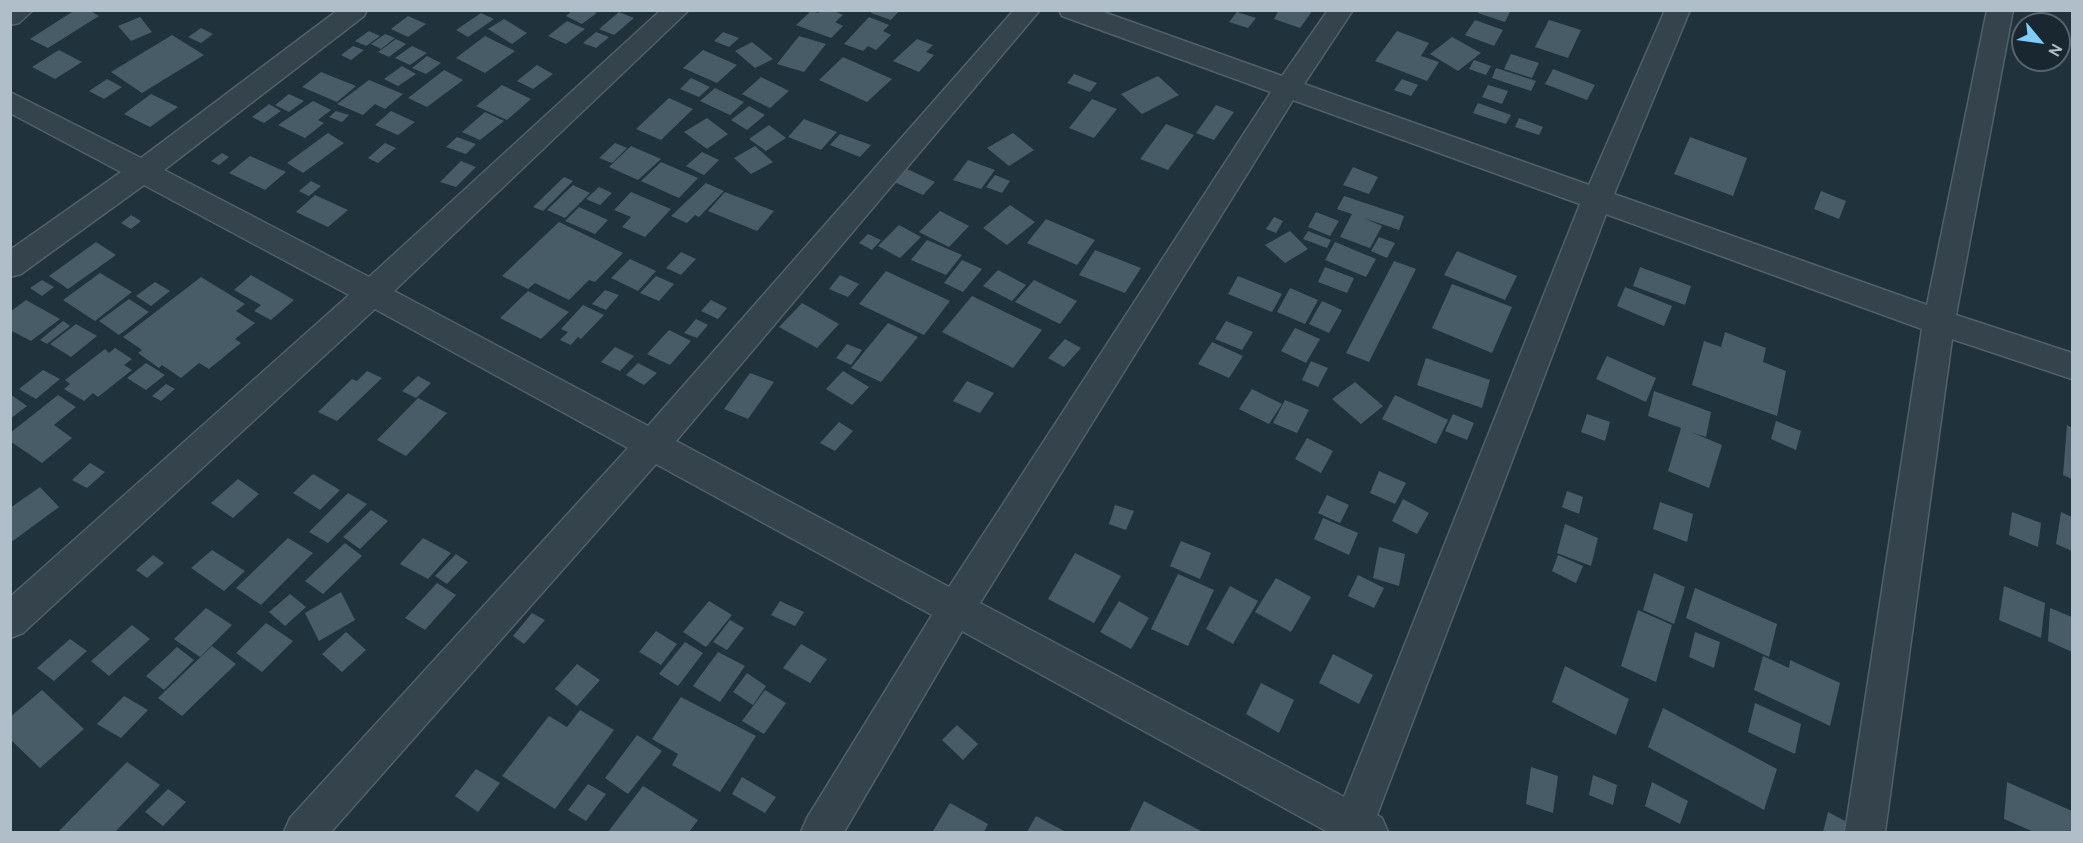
<!DOCTYPE html>
<html>
<head>
<meta charset="utf-8">
<style>
  body { margin:0 }
  #map { position:relative; width:2083px; height:843px; overflow:hidden; background:#20323c; font-family:Cabin,sans-serif }
  canvas { display:block }
  .frame { position:absolute; inset:0; border:12px solid #afbec8; pointer-events:none }
  .north { position:absolute; left:2011px; top:12px; width:60px; height:60px; box-sizing:border-box; background:#192830; border:2px solid #55646d; border-radius:50%; rotate:119deg; font-size:16px; font-weight:700; line-height:24px; text-align:center; color:#afbec8 }
  .north::after { content:''; display:block; margin:auto; width:21px; height:27px; background:#7dcdff; clip-path:polygon(50% 0,100% 100%,50% 72%,0 100%) }
</style>
</head>
<body>
<div id="map">
<canvas width="2083" height="843"></canvas>
<div class="frame"></div>
<div class="north">N</div>
</div>
<script>
const g = document.querySelector('canvas').getContext('2d');
g.lineJoin = 'round';
function fill(path, color) { g.fillStyle = color; g.fill(path, 'evenodd'); }
const shape = rows => new Path2D(rows.map(r => 'M' + r).join(''));
function trace(path, color, width, dash) { g.strokeStyle = color; g.lineWidth = width; g.lineCap = dash ? 'butt' : 'round'; g.setLineDash(dash || []); g.stroke(path); }
fill(shape([
  [75,10,89,10,99,16,48,48,30,39],
  [573,10,592,10,597,13,582,24,566,16],
  [821,10,832,10,843,15,835,22,843,26,831,38,796,25,811,11,818,13],
  [873,10,900,10,891,20,871,13],
  [1279,10,1313,10,1300,28,1274,19],
  [1480,10,1511,10,1505,22,1478,13],
  [619,12,634,18,614,35,599,29],
  [1237,12,1256,18,1248,28,1229,22],
  [481,13,494,19,468,37,456,30],
  [408,16,426,24,408,37,391,29],
  [140,17,152,32,131,41,118,26],
  [869,17,889,25,883,31,891,35,876,50,868,46,863,51,844,44],
  [504,19,527,33,512,44,488,29],
  [1475,20,1503,30,1494,46,1465,35],
  [1549,20,1581,30,1568,58,1535,47],
  [567,21,585,29,566,44,548,36],
  [201,28,213,34,201,43,188,37],
  [369,31,380,36,366,46,355,41],
  [1397,31,1429,43,1421,56,1439,62,1427,81,1375,61],
  [596,32,609,37,596,48,583,43],
  [723,32,739,38,729,47,714,41],
  [385,34,395,38,381,49,371,44],
  [172,35,204,55,142,93,111,72],
  [485,36,515,51,485,73,456,58],
  [799,36,826,44,804,72,777,64],
  [1452,37,1481,53,1458,71,1430,54],
  [396,39,406,44,389,57,378,52],
  [917,39,933,45,926,52,934,55,919,72,893,61],
  [752,42,773,59,755,68,735,51],
  [353,46,364,50,351,60,341,55],
  [412,46,427,53,410,65,395,58],
  [59,50,82,62,55,79,32,67],
  [703,50,737,65,717,83,683,68],
  [1511,54,1539,63,1532,78,1504,69],
  [427,56,441,63,426,74,412,68],
  [843,57,892,79,867,102,819,80],
  [1474,60,1491,66,1486,75,1469,69],
  [537,65,553,74,533,89,517,81],
  [402,66,416,74,398,86,384,79],
  [1496,68,1536,81,1531,91,1492,78],
  [1553,69,1595,85,1587,100,1545,84],
  [444,70,463,80,427,107,408,98],
  [321,72,356,86,337,102,302,87],
  [1074,74,1097,83,1090,92,1067,83],
  [1158,76,1179,95,1142,114,1121,94],
  [761,77,789,91,770,108,742,94],
  [691,78,710,87,699,97,680,89],
  [107,79,122,87,104,99,89,91],
  [1402,79,1418,85,1411,96,1394,90],
  [369,80,403,94,385,109,375,104,363,115,337,104],
  [502,85,531,99,507,120,476,106],
  [1488,85,1508,91,1502,104,1482,97],
  [715,88,744,102,730,115,700,101],
  [151,94,178,107,150,127,124,114],
  [289,94,304,101,289,112,275,105],
  [669,98,693,109,661,140,636,129],
  [1092,99,1117,109,1094,138,1069,128],
  [313,101,331,110,318,120,324,123,305,138,278,125],
  [1478,103,1511,115,1506,124,1473,113],
  [269,104,281,111,264,123,252,117],
  [1216,105,1234,112,1214,140,1196,133],
  [749,106,765,115,747,130,731,120],
  [336,111,349,115,342,122,329,117],
  [391,111,415,122,398,135,375,125],
  [485,112,504,121,480,140,462,132],
  [707,118,728,134,707,149,684,132],
  [1519,118,1543,127,1539,135,1515,127],
  [804,119,837,132,821,150,788,137],
  [1166,124,1194,135,1168,170,1140,159],
  [769,125,786,138,766,151,749,139],
  [328,133,344,143,303,173,287,163],
  [1013,133,1034,150,1009,166,987,148],
  [840,134,871,145,860,157,830,145],
  [457,137,476,144,466,154,446,147],
  [1690,137,1747,158,1733,196,1674,174],
  [385,143,396,148,378,163,368,158],
  [615,143,627,148,612,163,599,158],
  [631,146,661,159,638,180,609,167],
  [755,146,773,162,751,174,734,158],
  [702,152,719,160,704,175,686,166],
  [222,153,229,157,219,165,211,161],
  [250,156,286,172,265,190,229,173],
  [968,160,995,170,981,189,953,180],
  [461,161,476,167,456,187,440,182],
  [661,162,698,178,679,198,641,181],
  [1353,167,1378,177,1369,194,1343,185],
  [907,169,935,182,923,195,894,182],
  [995,175,1010,181,1002,193,986,187],
  [564,177,573,181,543,211,533,207],
  [311,181,321,186,309,196,299,191],
  [706,183,724,191,699,217,695,215,687,223,671,216],
  [573,185,590,193,565,218,547,210],
  [599,187,612,193,600,205,586,199],
  [1821,191,1846,201,1839,219,1814,209],
  [631,192,671,209,645,237,622,227,631,217,614,210],
  [725,192,774,211,757,231,708,211],
  [315,195,348,210,328,227,296,212],
  [1344,196,1404,216,1399,230,1364,218,1382,226,1370,248,1340,237,1352,214,1337,209],
  [1010,205,1035,222,1007,245,983,228],
  [579,207,608,220,595,234,565,221],
  [940,211,969,226,949,247,919,232],
  [1316,212,1339,221,1330,236,1308,227],
  [131,215,141,221,131,229,121,223],
  [1274,217,1283,221,1276,233,1266,229],
  [1046,219,1095,240,1077,265,1027,243],
  [559,222,623,253,595,282,589,280,569,300,535,283,528,289,502,276],
  [899,225,921,237,900,258,878,246],
  [1290,231,1308,249,1285,263,1265,245],
  [1308,231,1331,240,1327,248,1303,239],
  [868,234,881,240,872,250,859,243],
  [1379,237,1395,243,1387,258,1371,251],
  [927,240,962,255,946,275,911,260],
  [96,242,116,255,68,289,49,276],
  [1335,242,1376,259,1366,277,1325,260],
  [1095,250,1141,268,1125,293,1079,275],
  [1457,251,1517,276,1505,300,1444,275],
  [681,252,696,259,681,275,666,268],
  [630,259,656,271,638,291,611,278],
  [962,260,982,269,963,292,944,283],
  [1394,261,1416,269,1369,362,1346,353],
  [1325,267,1354,278,1347,293,1318,282],
  [1640,267,1691,286,1685,305,1633,286],
  [998,270,1026,285,1012,301,983,286],
  [886,271,950,301,924,335,859,304],
  [100,273,132,292,95,321,63,300],
  [251,275,294,300,271,320,254,311,261,305,234,290],
  [840,275,859,284,848,297,829,289],
  [656,276,674,284,659,301,640,293],
  [1238,276,1282,294,1272,312,1228,294],
  [201,277,245,304,236,311,255,323,235,339,241,343,209,369,199,363,181,378,162,365,159,368,138,353,142,350,123,337],
  [42,280,54,287,42,296,30,288],
  [1034,280,1077,301,1060,324,1015,302],
  [155,282,170,291,151,306,136,296],
  [1452,284,1512,307,1492,353,1432,328],
  [1625,287,1672,306,1664,326,1617,306],
  [1290,288,1318,300,1305,324,1277,312],
  [605,290,619,295,606,310,592,304],
  [528,291,569,312,541,339,500,318],
  [972,296,1042,330,1013,368,942,332],
  [129,299,149,312,119,335,99,321],
  [26,300,60,319,31,341,10,330,10,312],
  [711,300,727,308,718,319,701,311],
  [1322,301,1342,310,1329,333,1309,324],
  [802,303,839,324,817,348,779,327],
  [583,305,604,315,581,339,578,337,571,345,560,340,568,332,561,329],
  [696,319,708,325,697,338,684,333],
  [63,321,70,326,47,344,40,340],
  [1226,321,1253,332,1242,350,1215,339],
  [888,323,918,337,881,382,851,368],
  [76,324,97,336,71,357,50,344],
  [1295,328,1320,339,1306,363,1281,351],
  [669,330,691,341,670,365,647,354],
  [1725,332,1766,348,1763,362,1786,371,1777,416,1692,385,1704,341,1721,347],
  [1065,339,1081,348,1064,367,1048,358],
  [1212,342,1243,356,1229,378,1198,364],
  [847,344,862,350,851,365,836,358],
  [615,347,634,356,620,371,601,362],
  [115,348,132,359,124,365,132,370,98,397,93,393,84,401,64,389,70,384,65,380,105,349,109,353],
  [1607,356,1656,378,1646,402,1596,379],
  [1426,358,1490,380,1482,408,1417,385],
  [1311,361,1328,368,1318,387,1302,380],
  [146,363,165,375,146,390,127,378],
  [638,363,657,373,644,385,626,375],
  [43,370,60,379,36,399,19,389],
  [367,371,382,378,337,421,318,412,352,379,357,381],
  [843,371,869,387,852,405,826,389],
  [750,373,774,382,748,419,724,409],
  [418,376,431,383,416,398,402,391],
  [967,381,994,393,980,413,953,401],
  [1355,382,1383,406,1361,424,1332,399],
  [166,384,175,389,161,401,152,396],
  [1252,389,1282,404,1269,424,1239,409],
  [1654,391,1711,412,1706,437,1691,432,1722,445,1709,488,1668,471,1681,428,1648,416],
  [10,394,27,406,10,419],
  [58,395,76,407,54,425,72,438,42,463,10,441,10,433],
  [1395,395,1448,420,1436,444,1382,419],
  [418,398,447,413,406,456,377,440],
  [1285,400,1309,410,1297,433,1273,423],
  [1453,414,1474,423,1467,440,1445,431],
  [1587,414,1610,422,1605,441,1581,432],
  [1776,421,1801,431,1796,450,1771,439],
  [839,422,853,431,835,451,820,443],
  [2067,425,2072,428,2072,479,2063,475],
  [1307,438,1333,451,1321,473,1295,459],
  [90,463,105,472,87,488,72,480],
  [1379,471,1406,483,1395,504,1370,493],
  [313,474,340,490,320,510,293,493],
  [238,479,259,494,233,518,211,503],
  [40,487,59,507,10,543,10,508],
  [1567,491,1583,497,1579,514,1562,507],
  [348,493,367,504,328,543,309,532],
  [1327,495,1349,505,1340,523,1318,513],
  [1403,499,1429,513,1417,534,1392,521],
  [1660,502,1693,514,1687,542,1653,529],
  [1115,505,1134,511,1126,530,1109,524],
  [371,510,388,521,360,549,343,537],
  [2012,512,2041,523,2038,547,2009,535],
  [2061,512,2072,517,2072,551,2056,544],
  [1323,518,1358,533,1349,555,1314,539],
  [1565,524,1598,538,1591,566,1557,553],
  [288,538,313,553,261,605,236,588],
  [423,538,451,553,428,579,400,564],
  [1181,541,1211,553,1200,579,1170,566],
  [345,543,362,556,323,594,305,581],
  [1379,547,1405,554,1399,586,1373,578],
  [212,550,245,571,224,591,191,568],
  [1075,553,1121,576,1094,623,1048,599],
  [456,554,468,562,447,584,435,576],
  [153,555,164,563,147,578,136,570],
  [1558,555,1583,566,1576,583,1552,571],
  [1654,573,1685,587,1674,624,1643,610],
  [1178,574,1214,590,1188,646,1151,629],
  [1358,575,1384,588,1374,608,1348,596],
  [1276,578,1311,597,1291,632,1255,612],
  [437,583,456,595,425,630,405,618],
  [1230,586,1258,601,1233,644,1206,629],
  [2004,586,2045,603,2041,638,1999,620],
  [1695,588,1777,624,1769,657,1686,618],
  [341,592,355,620,319,641,305,613],
  [290,594,306,607,285,626,269,612],
  [709,601,732,615,706,647,683,632],
  [780,601,804,612,795,626,771,615],
  [1119,601,1149,618,1131,649,1100,632],
  [206,608,232,625,200,657,174,639],
  [2050,608,2072,617,2072,652,2048,641],
  [1638,610,1672,625,1656,682,1621,666],
  [532,613,545,620,524,644,513,636],
  [730,620,744,628,727,650,713,642],
  [266,623,293,641,262,672,236,653],
  [132,625,150,639,109,676,91,661],
  [656,631,677,644,661,665,639,652],
  [346,632,366,650,342,672,322,654],
  [1695,632,1720,642,1714,668,1689,657],
  [70,639,87,651,54,681,37,668],
  [685,642,703,653,678,686,659,674],
  [801,644,827,659,810,683,783,668],
  [212,646,236,664,182,716,158,698],
  [177,647,194,660,164,690,146,676],
  [718,652,745,666,720,702,693,686],
  [1333,654,1373,675,1359,704,1319,683],
  [1763,656,1789,668,1790,660,1840,683,1830,726,1754,690],
  [577,664,600,680,577,706,555,689],
  [1565,666,1629,699,1616,735,1552,702],
  [747,673,766,686,753,705,733,692],
  [1261,683,1294,700,1279,733,1246,714],
  [42,690,84,729,40,768,10,739,10,717],
  [765,690,786,703,764,734,742,721],
  [124,696,148,710,121,738,97,724],
  [681,697,756,736,720,792,672,765,678,754,652,739],
  [1755,703,1801,724,1795,754,1748,732],
  [1663,708,1777,769,1764,810,1648,747],
  [580,710,614,730,555,809,502,776,549,716,567,727],
  [957,725,978,744,963,760,942,740],
  [637,735,662,751,628,794,605,778],
  [127,762,160,785,115,832,58,832],
  [1531,767,1558,776,1553,813,1526,804],
  [476,769,500,783,478,812,455,796],
  [1593,775,1617,785,1613,805,1589,795],
  [742,777,776,797,765,813,732,794],
  [1652,782,1688,801,1680,824,1645,806],
  [2007,782,2072,811,2072,832,2034,832,2004,819],
  [588,784,606,794,586,821,568,810],
  [643,786,698,820,689,832,608,832],
  [168,789,186,802,163,826,145,812],
  [1144,801,1203,832,1129,832],
  [950,803,988,824,984,832,933,831],
  [1828,812,1849,823,1847,832,1823,832],
  [1036,816,1066,832,1027,832]
]), '#485c67');
const minor = shape([
  [10,10,33,10,19,23,10,25,10,10],
  [338,10,367,10,364,16,164,170,369,277,661,10,689,10,394,291,648,426,1014,10,1040,10,676,441,949,587,1271,92,1062,16,1059,10,1098,10,1282,76,1328,10,1353,10,1304,84,1589,185,1665,10,1690,10,1614,194,1927,305,1987,10,2013,10,1956,315,2072,353,2072,379,1952,339,1885,832,1845,832,1922,329,1606,214,1377,815,1382,818,1388,832,1328,832,962,631,844,832,801,832,807,818,932,615,656,464,331,832,284,832,290,818,628,448,375,309,23,633,10,638,10,597,349,295,144,185,21,274,10,277,10,250,121,172,10,113,10,92,141,158,338,10],
  [1293,100,1580,204,1344,797,980,603,1293,100]
]);
trace(minor, '#526169', 3);
fill(minor, '#34434c');
</script>
</body>
</html>
